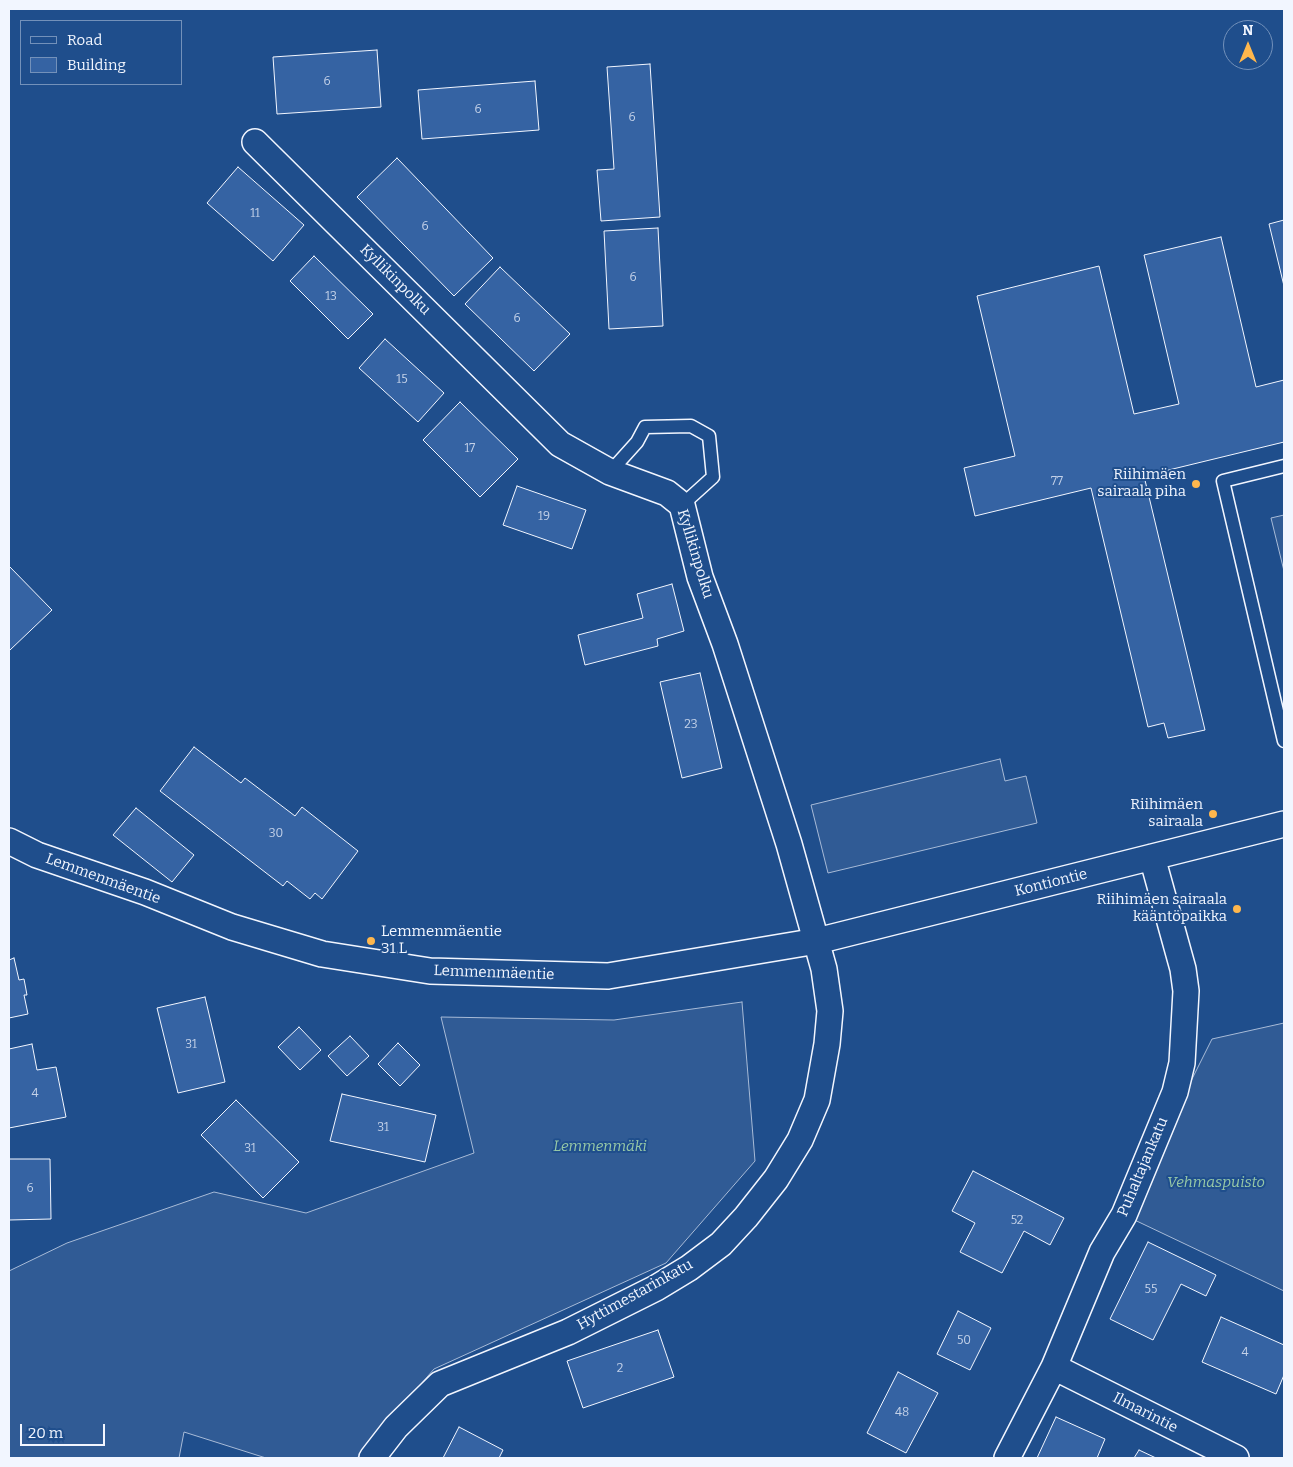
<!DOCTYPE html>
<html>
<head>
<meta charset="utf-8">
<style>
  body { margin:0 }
  #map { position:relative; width:1293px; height:1467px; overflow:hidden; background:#1f4e8c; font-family:Bitter,serif }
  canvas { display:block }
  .frame { position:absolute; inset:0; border:10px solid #f2f6ff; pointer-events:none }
  .legend { position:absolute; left:20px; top:20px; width:162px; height:65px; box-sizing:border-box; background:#1f4e8c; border:1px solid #7391ba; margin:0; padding:6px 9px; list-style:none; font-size:15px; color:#f2f6ff }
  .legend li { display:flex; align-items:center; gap:10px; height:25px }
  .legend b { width:25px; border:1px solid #7391ba }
  .north { position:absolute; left:1223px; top:20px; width:50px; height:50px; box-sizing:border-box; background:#1f4e8c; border:1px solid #7391ba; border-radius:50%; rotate:0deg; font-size:14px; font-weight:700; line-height:20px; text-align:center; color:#f2f6ff }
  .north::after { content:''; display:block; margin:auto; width:18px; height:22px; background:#ffb74d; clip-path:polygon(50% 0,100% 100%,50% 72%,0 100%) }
  .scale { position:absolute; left:20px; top:1424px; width:85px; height:22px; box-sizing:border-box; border:2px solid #f2f6ff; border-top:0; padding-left:6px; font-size:15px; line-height:18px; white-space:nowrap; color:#f2f6ff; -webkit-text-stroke:4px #1f4e8c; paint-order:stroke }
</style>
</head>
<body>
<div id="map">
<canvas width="1293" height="1467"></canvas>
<div class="frame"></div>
<ul class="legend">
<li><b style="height:6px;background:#1f4e8c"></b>Road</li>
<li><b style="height:14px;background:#3563a3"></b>Building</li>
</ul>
<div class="north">N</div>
<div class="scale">20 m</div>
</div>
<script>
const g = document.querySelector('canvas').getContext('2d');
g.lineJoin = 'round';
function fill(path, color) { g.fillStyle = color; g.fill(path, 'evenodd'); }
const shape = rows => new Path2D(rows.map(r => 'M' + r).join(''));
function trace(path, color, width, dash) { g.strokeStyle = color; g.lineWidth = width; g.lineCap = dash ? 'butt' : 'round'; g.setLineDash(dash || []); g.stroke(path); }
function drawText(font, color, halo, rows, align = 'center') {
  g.font = font + ' Bitter,serif'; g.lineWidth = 4; g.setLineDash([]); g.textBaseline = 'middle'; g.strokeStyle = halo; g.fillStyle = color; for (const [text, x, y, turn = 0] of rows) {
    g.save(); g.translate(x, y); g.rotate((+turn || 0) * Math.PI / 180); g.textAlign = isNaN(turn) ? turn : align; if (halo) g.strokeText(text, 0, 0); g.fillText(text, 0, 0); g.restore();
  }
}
const built = shape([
  [1284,515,1284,571,1271,518,1284,515],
  [1000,759,1005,781,1026,776,1037,823,828,873,811,805,1000,759],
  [742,1002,755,1161,666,1263,434,1369,357,1458,266,1458,184,1432,179,1458,9,1458,9,1271,67,1243,214,1192,306,1213,474,1153,441,1017,614,1020,742,1002],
  [1284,1023,1284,1291,1124,1215,1212,1039,1284,1023]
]);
fill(built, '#305b95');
trace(built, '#a8bbd7', 1);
const building = shape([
  [377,50,381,107,277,114,273,57,377,50],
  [650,64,660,217,601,221,597,170,614,169,607,67,650,64],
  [535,81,539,130,422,139,418,90,535,81],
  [397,158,493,258,454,296,357,197,397,158],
  [238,167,304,225,273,261,207,203,238,167],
  [1284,220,1284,286,1269,224,1284,220],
  [658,228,663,326,609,329,604,231,658,228],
  [1221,237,1256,387,1284,380,1284,442,1144,476,1205,730,1168,738,1164,723,1148,727,1091,488,975,516,964,468,1015,456,977,296,1099,266,1134,414,1179,404,1144,255,1221,237],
  [314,256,373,314,348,339,290,281,314,256],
  [500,267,570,334,534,371,465,304,500,267],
  [385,339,444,393,418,422,359,368,385,339],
  [460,402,518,459,480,497,423,440,460,402],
  [517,486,586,510,572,549,503,525,517,486],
  [9,566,52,610,10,650,9,649,9,566],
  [672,584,684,631,657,639,658,646,585,665,578,635,643,618,637,594,672,584],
  [700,673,722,768,682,778,660,682,700,673],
  [194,747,241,783,245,778,295,816,302,807,358,851,322,899,315,893,310,899,287,881,283,886,160,791,194,747],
  [136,808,194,855,172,882,113,835,136,808],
  [14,958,19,980,24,979,27,995,24,995,28,1014,9,1018,9,960,14,958],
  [205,997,225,1082,178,1093,157,1008,205,997],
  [299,1027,321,1050,300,1070,278,1047,299,1027],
  [350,1036,369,1056,347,1076,328,1056,350,1036],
  [398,1043,420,1065,400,1086,378,1064,398,1043],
  [32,1044,37,1070,56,1067,66,1117,9,1128,9,1049,32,1044],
  [342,1094,436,1115,425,1162,330,1141,342,1094],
  [236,1100,299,1162,263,1198,201,1135,236,1100],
  [9,1159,50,1159,51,1219,9,1220,9,1159],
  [973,1171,1064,1218,1050,1245,1024,1231,1002,1273,960,1252,975,1223,952,1211,973,1171],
  [1148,1242,1216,1275,1206,1296,1181,1284,1153,1340,1110,1319,1148,1242],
  [958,1311,991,1328,970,1370,937,1354,958,1311],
  [1221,1317,1284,1345,1284,1375,1276,1394,1202,1362,1221,1317],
  [658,1330,674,1377,583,1408,567,1361,658,1330],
  [898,1372,938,1393,906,1453,867,1433,898,1372],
  [1056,1417,1105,1439,1097,1458,1037,1458,1056,1417],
  [459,1427,503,1450,499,1458,443,1458,459,1427],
  [1139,1450,1156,1458,1134,1458,1139,1450]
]);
fill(building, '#3563a3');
trace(building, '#f2f6ff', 1);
const service = shape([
  [1284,466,1223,481,1284,741],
  [610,472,637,442,645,427,691,426,709,436,713,477,682,505]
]);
const minor = shape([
  [255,142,560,444,610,472,667,493,682,505,700,577,725,644,789,844,824,969,830,1011,827,1044,817,1100,800,1140,776,1179,746,1217,721,1244,689,1268,656,1288,568,1332,440,1384,396,1427,372,1458],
  [9,841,37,855,145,892,232,927,322,954,430,971,608,976,817,941,1284,824],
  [1054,1367,1236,1458],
  [1007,1458,1054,1367,1102,1252,1124,1215,1175,1092,1182,1063,1186,991,1183,969,1152,857]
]);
trace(service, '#f2f6ff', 15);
trace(minor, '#f2f6ff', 28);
trace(service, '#1f4e8c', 12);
trace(minor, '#1f4e8c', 25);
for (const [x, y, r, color] of [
  [1196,484,5,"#ffb74d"],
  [1213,814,5,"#ffb74d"],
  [1237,909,5,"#ffb74d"],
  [371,941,5,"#ffb74d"]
]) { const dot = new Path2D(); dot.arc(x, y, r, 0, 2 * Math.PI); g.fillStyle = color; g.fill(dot); trace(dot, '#1f4e8c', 2); }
drawText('12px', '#c3d1e8', null, [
  ["6",327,82],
  ["6",478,110],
  ["6",632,118],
  ["11",255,214],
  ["6",425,227],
  ["6",633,278],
  ["13",331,297],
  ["6",517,319],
  ["15",402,380],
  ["17",470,449],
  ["77",1057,482],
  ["19",544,517],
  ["23",691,725],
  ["30",276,834],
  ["31",191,1045],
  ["4",35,1094],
  ["31",383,1128],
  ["31",250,1149],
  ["6",30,1189],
  ["52",1017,1221],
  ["55",1151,1290],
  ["50",964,1341],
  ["4",1245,1353],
  ["2",620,1369],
  ["48",902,1413]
]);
drawText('15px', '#f2f6ff', '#1f4e8c', [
  ["Kyllikinpolku",395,280,45],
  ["Kyllikinpolku",695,554,73],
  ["Lemmenmäentie",103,879,20],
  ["Kontiontie",1051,883,-14],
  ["Lemmenmäentie",494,973,2],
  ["Puhaltajankatu",1143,1167,-67],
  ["Hyttimestarinkatu",635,1295,-29],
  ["Ilmarintie",1145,1413,27]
]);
drawText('15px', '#f2f6ff', '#1f4e8c', [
  ["Riihimäen",1186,475],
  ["sairaala piha",1186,492],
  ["Riihimäen",1203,805],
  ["sairaala",1203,822],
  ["Riihimäen sairaala",1227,900],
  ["kääntöpaikka",1227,917],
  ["Lemmenmäentie",381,932,"left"],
  ["31 L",381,949,"left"]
], 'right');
drawText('italic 15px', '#97c8a6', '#1f4e8c', [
  ["Lemmenmäki",600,1147],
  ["Vehmaspuisto",1216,1183]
]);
</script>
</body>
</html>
